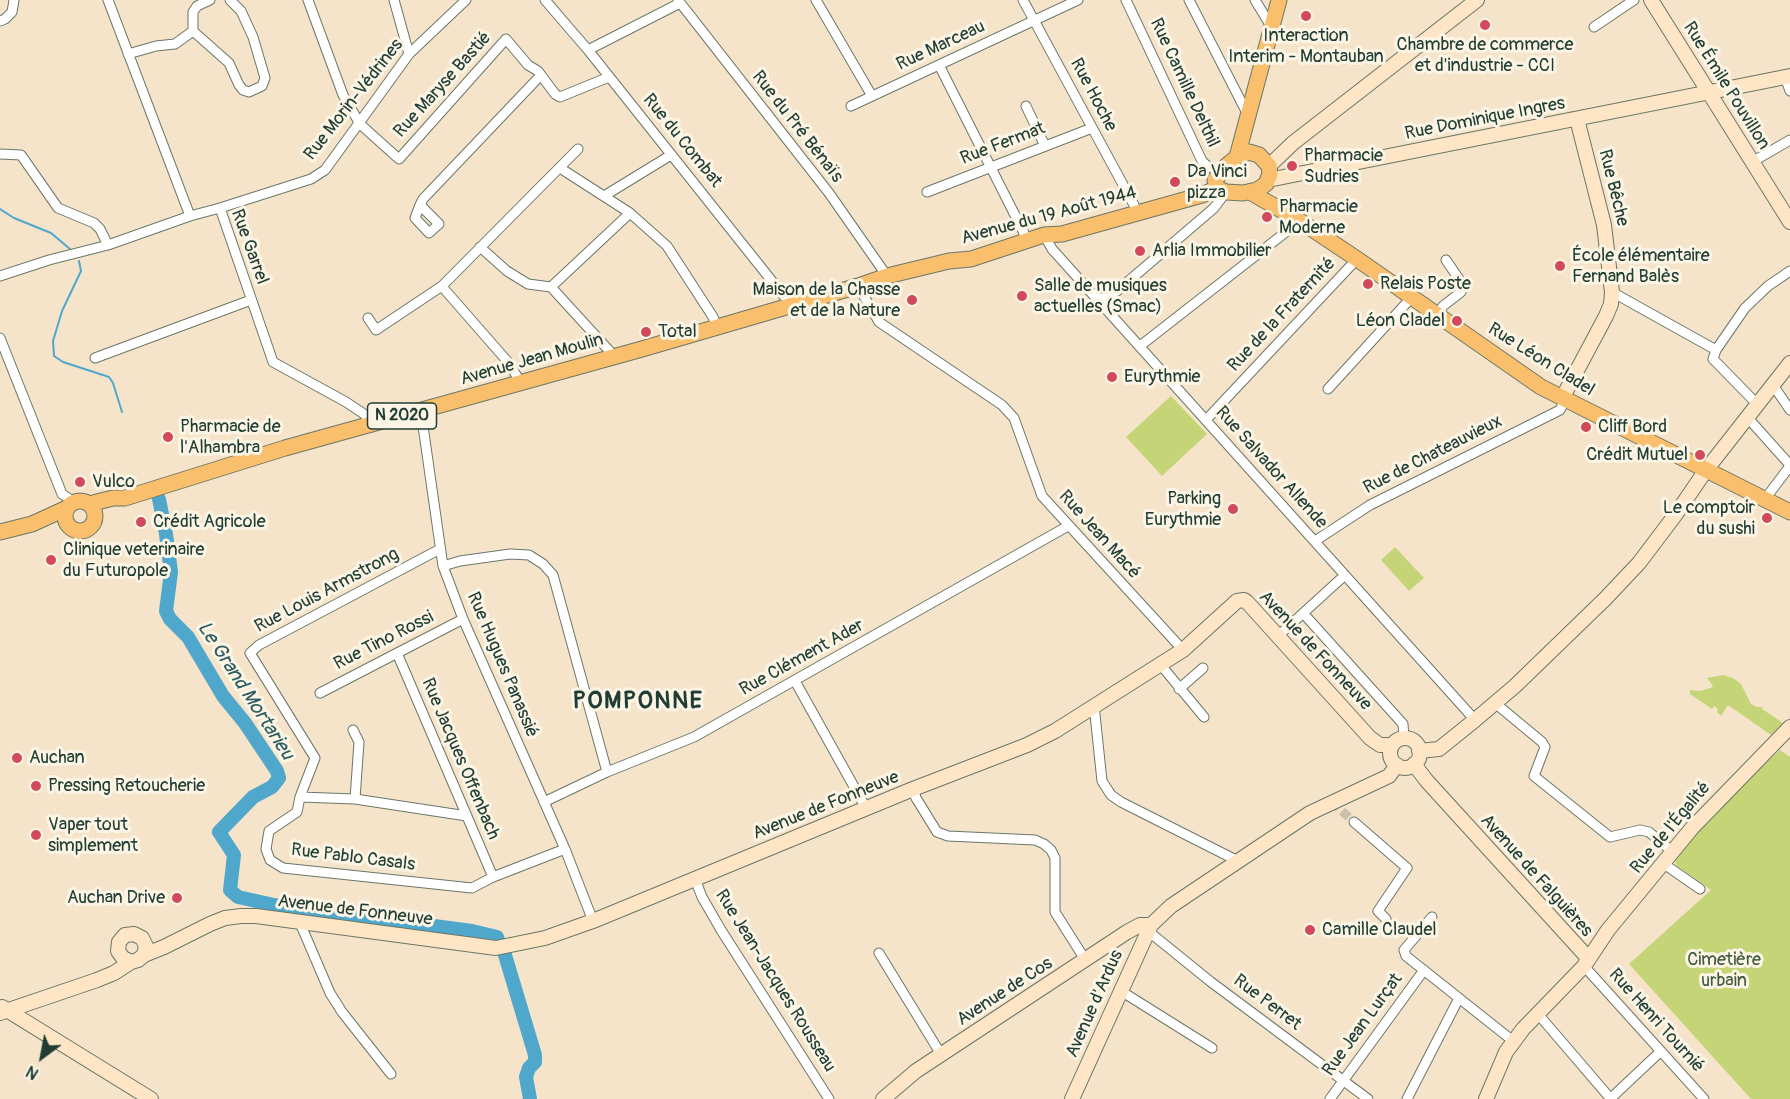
<!DOCTYPE html>
<html>
<head>
<meta charset="utf-8">
<style>
  body { margin:0 }
  #map { position:relative; width:1790px; height:1099px; overflow:hidden; background:#f5e4c9; font-family:Pangolin,sans-serif }
  canvas { display:block }
  .north { position:absolute; left:12px; top:1027px; width:60px; height:60px; -webkit-text-stroke:4px #fcf5e5; paint-order:stroke; rotate:212deg; font-size:16px; font-weight:700; line-height:24px; text-align:center; color:#1f3d34 }
  .north::after { content:''; display:block; margin:auto; width:21px; height:27px; background:#1f3d34; clip-path:polygon(50% 0,100% 100%,50% 72%,0 100%) }
</style>
</head>
<body>
<div id="map">
<canvas width="1790" height="1099"></canvas>
<div class="north">N</div>
</div>
<script>
const g = document.querySelector('canvas').getContext('2d');
g.lineJoin = 'round';
function fill(path, color) { g.fillStyle = color; g.fill(path, 'evenodd'); }
const shape = rows => new Path2D(rows.map(r => 'M' + r).join(''));
function trace(path, color, width, dash) { g.strokeStyle = color; g.lineWidth = width; g.lineCap = dash ? 'butt' : 'round'; g.setLineDash(dash || []); g.stroke(path); }
function drawText(font, color, halo, rows, align = 'center') {
  g.font = font + ' Pangolin,sans-serif'; g.lineWidth = 6; g.setLineDash([]); g.textBaseline = 'middle'; g.strokeStyle = halo; g.fillStyle = color; for (const [text, x, y, turn = 0] of rows) {
    g.save(); g.translate(x, y); g.rotate((+turn || 0) * Math.PI / 180); g.textAlign = isNaN(turn) ? turn : align; if (halo) g.strokeText(text, 0, 0); g.fillText(text, 0, 0); g.restore();
  }
}
fill(shape([
  [1171,396,1207,434,1162,476,1126,437],
  [1395,547,1424,578,1409,591,1381,560],
  [1723,675,1733,678,1741,684,1751,704,1757,707,1763,707,1762,709,1783,723,1771,735,1728,705,1721,716,1717,712,1718,709,1714,706,1712,709,1690,694,1690,690,1700,691,1711,688,1713,686,1707,678],
  [1780,750,1790,757,1790,1099,1751,1099,1629,964,1711,890,1676,865,1675,858,1712,813]
]), '#c5d476');
trace(shape([
  [0,209,14,218,51,233,70,249],
  [79,261,81,271,62,311,53,341,54,356,63,362,109,377,113,383,122,412]
]), '#4fa8cc', 2);
trace(shape([
  [159,499,166,534,171,572,166,611,170,619,188,637,223,696,245,723,277,771,279,778,272,787,253,797,219,832,234,855,230,890,238,897,274,905,472,931,497,937,498,940],
  [505,955,535,1055,535,1062,529,1068,526,1077,530,1099]
]), '#4fa8cc', 14);
trace(shape([
  [1332,802,1354,822]
]), '#cac3ab', 9, [9, 4.5]);
const street = shape([
  [108,0,190,216,220,208,273,362,346,402,364,414,373,424],
  [210,0,197,6,193,12,193,31,229,63,239,85,243,90,249,92,262,86,265,78,253,37,241,11,230,0],
  [308,0,343,95,360,124,399,159,506,39,528,65,538,71,555,94,560,97,609,77],
  [394,0,409,54],
  [545,0,588,50,791,305],
  [678,0,829,193,887,276],
  [816,0,872,96],
  [1023,0,1134,205],
  [1126,0,1202,161,1206,165,1220,172],
  [1189,0,1248,115],
  [1255,0,1272,28],
  [0,21,5,19,12,12,14,0],
  [1594,27,1634,0],
  [588,50,680,3],
  [128,54,156,46,175,44,193,31],
  [939,65,1024,233,1024,243],
  [1785,77,1790,91],
  [851,106,1078,0],
  [1026,106,1045,146],
  [0,154,21,155,58,208,94,223,100,229,108,245],
  [1752,162,1790,140],
  [560,168,630,213,667,246,713,317,717,327],
  [927,192,1092,128],
  [604,196,671,155],
  [420,205,439,224,429,233,415,218,420,205,423,199,541,75],
  [220,208,311,179,325,170,409,54,466,0],
  [1044,235,1052,249,1475,720],
  [480,247,507,271,528,284,551,287,615,357],
  [0,276,49,260,108,245,190,216],
  [858,286,879,322,1002,405,1014,418,1042,496,1183,650],
  [551,287,630,213],
  [445,290,508,362,521,383],
  [1612,292,1716,350],
  [1096,298,1105,298,1117,291,1214,208,1226,192],
  [1437,315,1443,306,1461,292,1463,285,1446,260],
  [368,318,376,330,442,286,578,149],
  [0,338,62,494,74,502],
  [1140,346,1300,221],
  [95,358,251,300],
  [1773,385,1790,410],
  [1328,389,1411,298],
  [1757,404,1713,359,1716,350,1745,308,1768,286,1790,271],
  [421,412,443,566,463,619,565,849,593,921],
  [1748,418,1790,465],
  [1206,420,1357,259],
  [1765,499,1790,466],
  [1315,541,1370,505,1560,410,1565,400],
  [443,566,460,561,510,554,529,555,543,564,553,575,607,772],
  [1303,613,1403,724,1404,738],
  [1278,636,1345,575],
  [397,653,493,877],
  [1160,664,1204,717],
  [795,681,867,810],
  [1179,689,1203,668],
  [320,693,463,619],
  [1495,703,1542,742,1545,747,1534,776,1610,837,1640,830,1649,832,1673,852],
  [1094,705,1102,781,1111,795,1121,802,1238,861],
  [353,730,359,742,355,799],
  [913,789,916,798,937,832,948,836,1035,840,1044,844,1051,850,1055,858,1055,912,1086,961],
  [300,797,315,758,250,653,259,645,440,549],
  [544,802,607,772,694,737,1068,526],
  [467,816,355,799,300,797,297,812,269,831,266,849,270,860,283,868,472,888,493,877,565,849],
  [1354,822,1407,868,1378,911,1386,919],
  [1664,864,1700,889],
  [695,879,702,897,721,930,829,1099],
  [1432,917,1404,950,1406,956,1513,1041],
  [300,923,330,993,342,1012,391,1074],
  [1148,931,1211,982,1368,1099],
  [879,953,942,1056],
  [1584,966,1704,1099],
  [1121,991,1212,1048],
  [1538,1014,1610,1098],
  [1330,1099,1424,970],
  [1407,1099,1459,998],
  [1610,1099,1661,1051]
]);
const secondary = shape([
  [1651,0,1790,222],
  [1269,166,1293,143,1477,0],
  [1268,180,1790,76],
  [1565,400,1565,393,1606,316,1611,304,1612,292,1604,225,1577,119],
  '1390 753a15 15 0 1 1 30 0a15 15 0 1 1-30 0Z',
  [1419,751,1439,749,1475,720,1515,686,1605,599,1639,563,1676,514,1706,470,1790,363],
  [1414,764,1426,780,1589,959],
  [144,955,164,947,210,924,225,918,241,916,256,916,496,948,545,938,593,921,913,789,1027,745,1055,731,1183,650,1237,601,1244,600,1247,602,1370,738,1380,745,1392,745],
  [2,1007,151,1099],
  [0,1013,97,980,114,973,131,962,138,960,144,955,146,946,142,938,134,934,125,935,119,942,118,951,123,958,131,962],
  [883,1099,916,1071,1127,932,1140,925,1151,925],
  [1072,1099,1151,925,1171,906,1310,813,1389,776,1397,765],
  [1486,1099,1506,1052,1523,1029,1584,966,1608,930,1692,828,1790,727]
]);
const primary = shape([
  [1249,152,1259,155,1269,166,1270,174,1266,184,1257,190,1243,193,1226,192,1217,188,1215,180,1226,166,1237,157,1249,152],
  [1237,157,1279,0],
  [1250,192,1300,221,1357,259,1541,387,1790,512],
  '65 516a15 15 0 1 1 30 0a15 15 0 1 1-30 0Z',
  [89,504,113,498,125,498,285,448,642,349,858,286,887,276,949,261,971,259,1044,235,1062,234,1202,195,1217,188],
  [0,532,32,524,67,508]
]);
trace(street, '#6a7768', 11);
trace(secondary, '#6a7768', 16);
trace(primary, '#6a7768', 17);
trace(street, '#fff', 9);
trace(secondary, '#fde5c5', 14);
trace(primary, '#f9bf6d', 15);
for (const [x, y, r, color] of [
  [1306,16,6,"#d1495b"],
  [1485,25,6,"#d1495b"],
  [1292,166,6,"#d1495b"],
  [1175,182,6,"#d1495b"],
  [1267,217,6,"#d1495b"],
  [1140,251,6,"#d1495b"],
  [1560,266,6,"#d1495b"],
  [1368,284,6,"#d1495b"],
  [1022,296,6,"#d1495b"],
  [912,300,6,"#d1495b"],
  [1457,321,6,"#d1495b"],
  [646,332,6,"#d1495b"],
  [1112,377,6,"#d1495b"],
  [1586,427,6,"#d1495b"],
  [168,437,6,"#d1495b"],
  [1700,455,6,"#d1495b"],
  [80,482,6,"#d1495b"],
  [1233,509,6,"#d1495b"],
  [1767,518,6,"#d1495b"],
  [141,522,6,"#d1495b"],
  [51,560,6,"#d1495b"],
  [17,758,6,"#d1495b"],
  [36,786,6,"#d1495b"],
  [36,835,6,"#d1495b"],
  [177,898,6,"#d1495b"],
  [1310,930,6,"#d1495b"]
]) { const dot = new Path2D(); dot.arc(x, y, r, 0, 2 * Math.PI); g.fillStyle = color; g.fill(dot); trace(dot, '#fcf5e5', 2); }
for (const [x, y, w] of [
  [402,416,69]
]) { const box = new Path2D(); box.roundRect(x - w / 2, y - 13, w, 26, 4.5); g.fillStyle = '#fcf5e5'; g.fill(box); trace(box, '#1f3d34', 1.5); }
drawText('bold 16px', '#1f3d34', null, [
  ["N 2020",402,416]
]);
drawText('18px', '#1f3d34', '#fcf5e5', [
  ["Interaction",1306,36,"center"],
  ["Interim - Montauban",1306,57,"center"],
  ["Chambre de commerce",1485,45,"center"],
  ["et d'industrie - CCI",1485,66,"center"],
  ["Pharmacie",1304,156],
  ["Sudries",1304,177],
  ["Da Vinci",1187,172],
  ["pizza",1187,193],
  ["Pharmacie",1279,207],
  ["Moderne",1279,228],
  ["Arlia Immobilier",1152,251],
  ["École élémentaire",1572,256],
  ["Fernand Balès",1572,277],
  ["Relais Poste",1380,284],
  ["Salle de musiques",1034,286],
  ["actuelles (Smac)",1034,307],
  ["Maison de la Chasse",900,290,"right"],
  ["et de la Nature",900,311,"right"],
  ["Léon Cladel",1445,321,"right"],
  ["Total",658,332],
  ["Eurythmie",1124,377],
  ["Pharmacie de",180,427],
  ["l'Alhambra",180,448],
  ["Cliff Bord",1598,427],
  ["Crédit Mutuel",1688,455,"right"],
  ["Vulco",92,482],
  ["Parking",1221,499,"right"],
  ["Eurythmie",1221,520,"right"],
  ["Le comptoir",1755,508,"right"],
  ["du sushi",1755,529,"right"],
  ["Crédit Agricole",153,522],
  ["Clinique veterinaire",63,550],
  ["du Futuropole",63,571],
  ["Auchan",29,758],
  ["Pressing Retoucherie",48,786],
  ["Vaper tout",48,825],
  ["simplement",48,846],
  ["Auchan Drive",165,898,"right"],
  ["Camille Claudel",1322,930]
], 'left');
drawText('18px', '#1f3d34', '#fcf5e5', [
  ["Rue Marceau",941,46,-25],
  ["Rue Camille Delthil",1184,83,65],
  ["Rue Maryse Bastié",443,85,-48],
  ["Rue Émile Pouvillon",1726,86,58],
  ["Rue Hoche",1093,95,62],
  ["Rue Morin-Védrines",354,100,-52],
  ["Rue Dominique Ingres",1485,119,-11],
  ["Rue du Pré Bénaïs",797,127,52],
  ["Rue du Combat",682,141,51],
  ["Rue Fermat",1003,144,-21],
  ["Rue Bêche",1613,188,76],
  ["Avenue du 19 Août 1944",1049,216,-15],
  ["Rue Garrel",249,247,70],
  ["Rue de la Fraternité",1282,315,-47],
  ["Avenue Jean Moulin",532,360,-16],
  ["Rue Léon Cladel",1541,360,32],
  ["Rue de Chateauvieux",1433,455,-27],
  ["Rue Salvador Allende",1271,468,48],
  ["Rue Jean Macé",1099,535,48],
  ["Rue Louis Armstrong",327,591,-28],
  ["Rue Tino Rossi",384,641,-27],
  ["Avenue de Fonneuve",1315,651,47],
  ["Rue Clément Ader",802,658,-29],
  ["Rue Hugues Panassié",502,665,67],
  ["Rue Jacques Offenbach",460,759,67],
  ["Avenue de Fonneuve",826,806,-22],
  ["Rue de l'Égalité",1671,828,-50],
  ["Rue Pablo Casals",353,858,7],
  ["Avenue de Falguières",1536,876,48],
  ["Avenue de Fonneuve",355,911,7],
  ["Rue Jean-Jacques Rousseau",775,981,58],
  ["Avenue de Cos",1005,992,-33],
  ["Rue Perret",1267,1003,37],
  ["Avenue d'Ardus",1095,1004,-66],
  ["Rue Henri Tournié",1656,1021,48],
  ["Rue Jean Lurçat",1363,1025,-54]
]);
drawText('18px', '#405b41', '#fcf5e5', [
  ["Cimetière",1724,960],
  ["urbain",1724,981]
]);
drawText('italic 20px', '#2d5d62', '#fcf5e5', [
  ["Le Grand Mortarieu",245,691,57]
]);
g.letterSpacing = '1.5px';
drawText('bold 24px', '#1f3d34', '#fcf5e5', [
  ["POMPONNE",638,702]
]);
g.letterSpacing = '0px';
</script>
</body>
</html>
